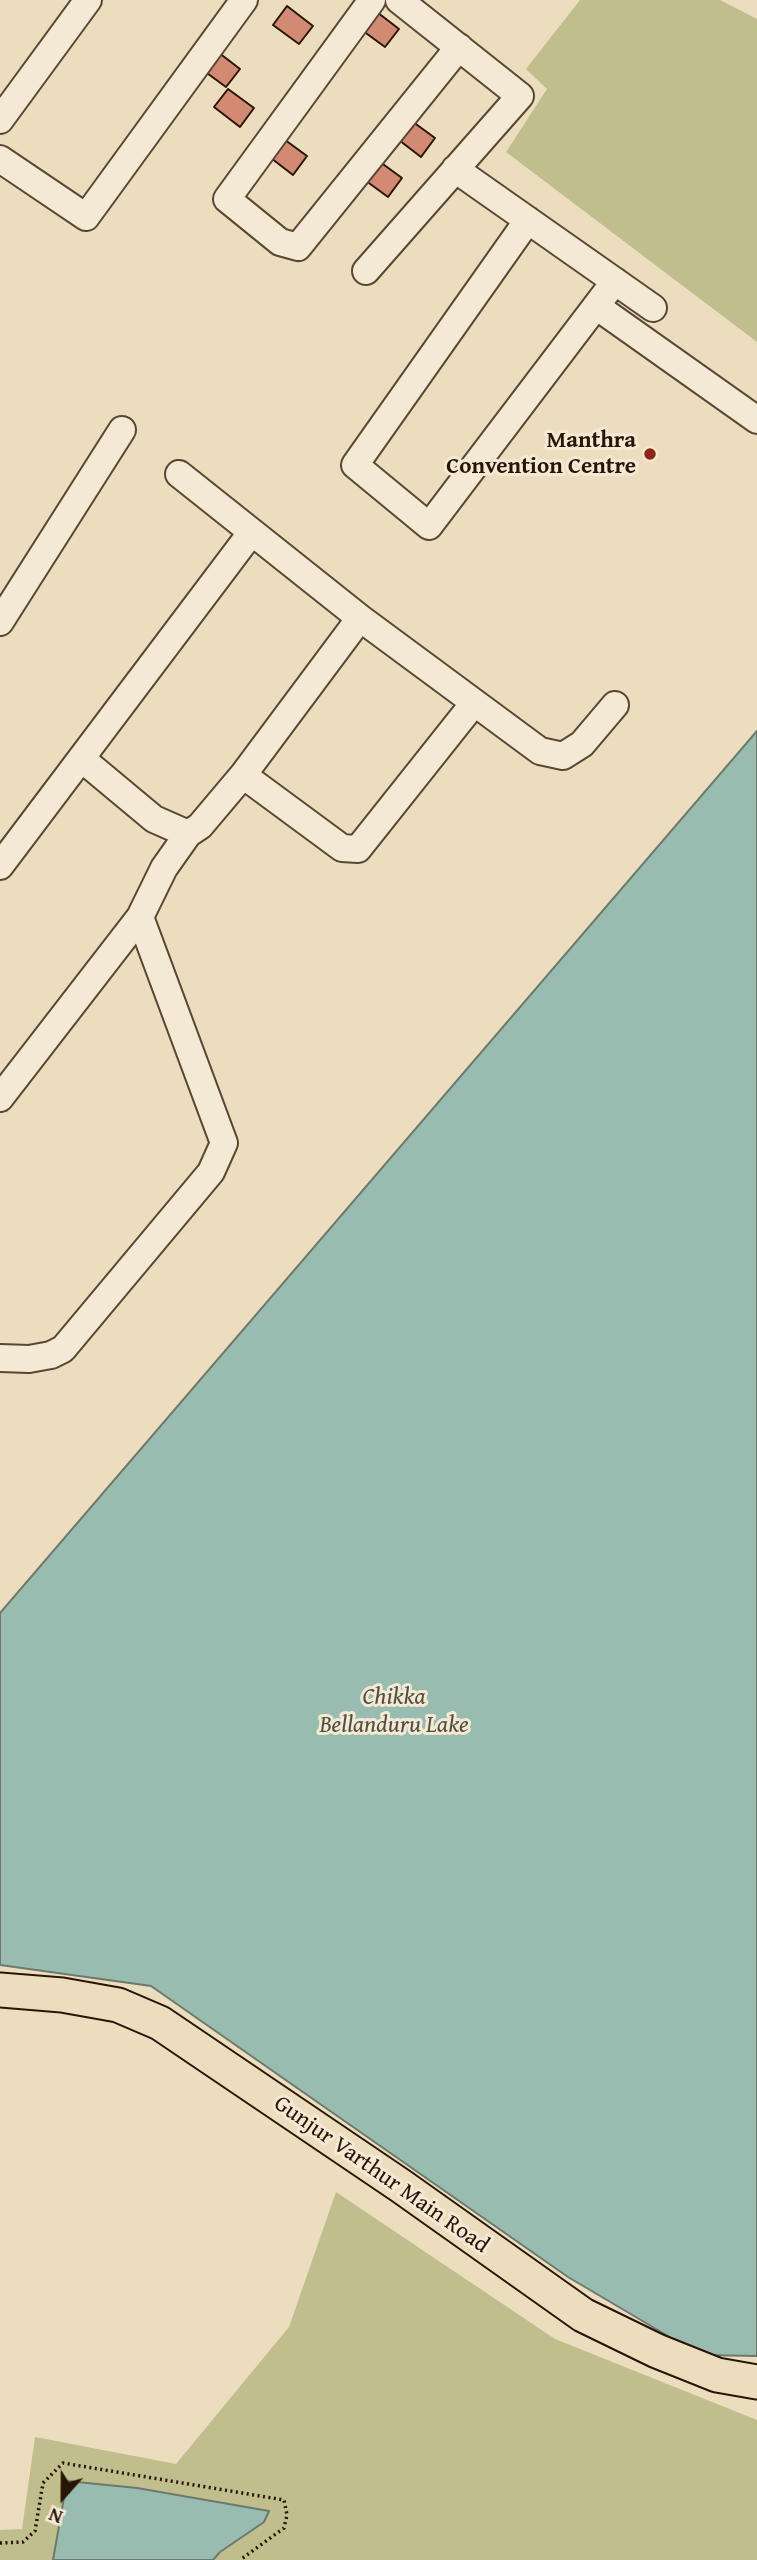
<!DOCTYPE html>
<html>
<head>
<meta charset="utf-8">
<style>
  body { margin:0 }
  #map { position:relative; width:757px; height:2560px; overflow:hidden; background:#ecddbe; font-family:"Gentium Book Plus",serif }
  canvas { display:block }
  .north { position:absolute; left:28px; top:2462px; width:70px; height:70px; -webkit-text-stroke:5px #f3e9d5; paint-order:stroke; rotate:201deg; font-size:19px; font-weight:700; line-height:28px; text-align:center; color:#291505 }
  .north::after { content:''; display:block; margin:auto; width:24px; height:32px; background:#291505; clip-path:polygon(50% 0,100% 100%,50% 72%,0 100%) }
</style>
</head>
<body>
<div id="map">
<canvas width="757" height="2560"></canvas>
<div class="north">N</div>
</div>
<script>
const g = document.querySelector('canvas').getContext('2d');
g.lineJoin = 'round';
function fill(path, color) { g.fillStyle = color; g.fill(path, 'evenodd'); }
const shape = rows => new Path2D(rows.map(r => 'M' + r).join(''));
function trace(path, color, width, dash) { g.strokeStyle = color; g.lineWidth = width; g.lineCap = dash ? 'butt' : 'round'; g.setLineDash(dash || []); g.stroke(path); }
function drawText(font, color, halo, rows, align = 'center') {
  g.font = font + ' "Gentium Book Plus",serif'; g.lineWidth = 6; g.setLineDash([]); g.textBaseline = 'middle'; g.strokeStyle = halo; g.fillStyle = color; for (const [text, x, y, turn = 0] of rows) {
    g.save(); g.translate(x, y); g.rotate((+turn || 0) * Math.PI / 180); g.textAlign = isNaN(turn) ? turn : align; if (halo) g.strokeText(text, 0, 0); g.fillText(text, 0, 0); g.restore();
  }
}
fill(shape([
  [580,0,720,0,757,19,757,342,506,152,547,89,526,69],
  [336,2192,555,2339,757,2420,757,2560,0,2560,0,2530,22,2529,35,2437,176,2464,289,2327]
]), '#c0be8c');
const water = shape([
  [757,731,757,2356,700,2355,568,2277,151,1986,0,1965,0,1613,757,731],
  [67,2481,137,2488,269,2511,264,2522,220,2552,213,2560,53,2560,67,2481]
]);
fill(water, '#99bcb1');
trace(water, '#6c796c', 2);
const building = shape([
  [287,6,313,26,299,44,273,25,287,6],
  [373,9,399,29,385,47,359,28,373,9],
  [214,49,240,69,226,87,200,68,214,49],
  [228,89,254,108,240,127,214,107,228,89],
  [409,119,435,138,421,157,395,137,409,119],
  [281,137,307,156,293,175,267,155,281,137],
  [376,159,402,178,388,197,362,178,376,159]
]);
fill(building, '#d38a72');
trace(building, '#291505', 2);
const minor = shape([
  [372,0,227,199,280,242,298,247,459,47],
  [0,120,88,0],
  [0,159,86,217,244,0],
  [455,169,653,308],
  [528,220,355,465,429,526,615,281],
  [366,271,520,96,399,0],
  [596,306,757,420],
  [179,474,360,618,540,751,563,756,582,744,615,705],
  [0,622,122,430],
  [82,759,154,819,188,834],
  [243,775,342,848,358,849,474,703],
  [0,866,251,533],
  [0,1098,140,917,164,868,188,834,200,826,243,775,360,618],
  [0,1358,29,1359,51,1355,63,1349,211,1172,224,1143,140,917]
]);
const major = shape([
  [0,1990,62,1995,118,2005,160,2023,401,2186,583,2315,657,2351,717,2375,757,2382]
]);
trace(minor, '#5a4733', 30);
trace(major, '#291505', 37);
trace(shape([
  [0,2543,23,2542,35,2531,43,2483,63,2463,284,2500,287,2515,284,2528,240,2560]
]), '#291505', 3.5, [2, 3.5]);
trace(minor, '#f3e9d5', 26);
trace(major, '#ecddbe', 33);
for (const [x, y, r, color] of [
  [650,454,7,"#8f2418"]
]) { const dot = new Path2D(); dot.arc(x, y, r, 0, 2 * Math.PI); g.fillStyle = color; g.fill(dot); trace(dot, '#f3e9d5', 2.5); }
drawText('bold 23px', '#291505', '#f3e9d5', [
  ["Manthra",636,441],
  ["Convention Centre",636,467]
], 'right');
drawText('23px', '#291505', '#f3e9d5', [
  ["Gunjur Varthur Main Road",381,2175,35]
]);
drawText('italic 24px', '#504f41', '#f3e9d5', [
  ["Chikka",394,1698],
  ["Bellanduru Lake",394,1726]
]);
</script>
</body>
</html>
